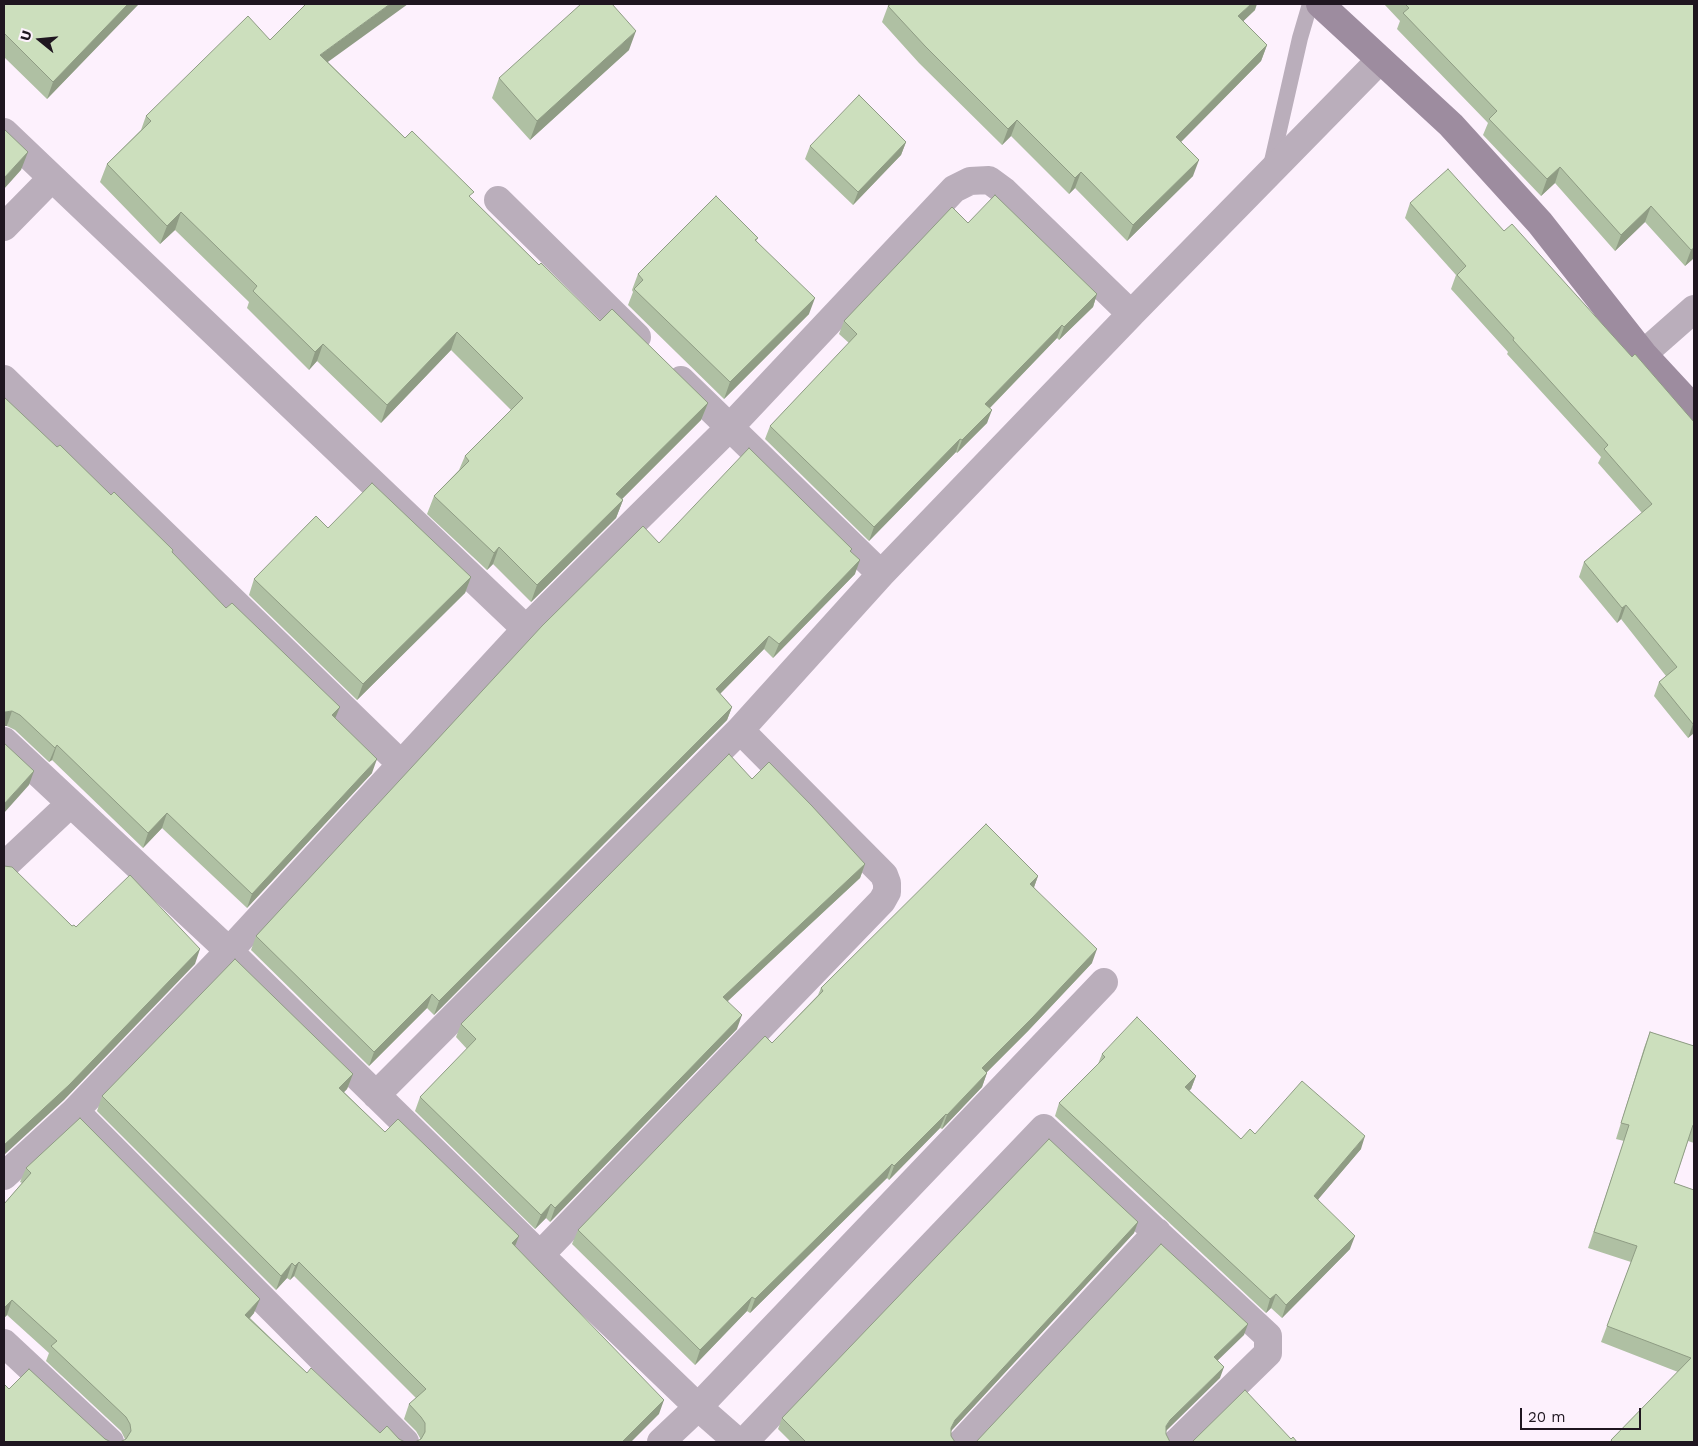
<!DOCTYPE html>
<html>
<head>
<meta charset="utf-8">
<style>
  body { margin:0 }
  #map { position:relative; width:1698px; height:1446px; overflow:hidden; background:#fdf1fd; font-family:"Work Sans",sans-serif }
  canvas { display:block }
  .frame { position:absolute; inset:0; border:5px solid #1f1620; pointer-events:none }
  .north { position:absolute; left:15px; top:15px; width:50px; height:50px; -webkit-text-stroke:4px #fdf1fd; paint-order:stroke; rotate:287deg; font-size:14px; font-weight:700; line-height:20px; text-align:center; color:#1f1620 }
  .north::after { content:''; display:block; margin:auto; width:18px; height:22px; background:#1f1620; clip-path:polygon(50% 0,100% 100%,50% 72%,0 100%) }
  .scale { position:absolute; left:1520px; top:1408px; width:121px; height:22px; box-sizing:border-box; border:2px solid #1f1620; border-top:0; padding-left:6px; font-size:15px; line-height:18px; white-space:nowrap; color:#1f1620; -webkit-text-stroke:4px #fdf1fd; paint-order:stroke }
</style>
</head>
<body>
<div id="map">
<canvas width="1698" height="1446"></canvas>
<div class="frame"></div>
<div class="north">U</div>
<div class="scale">20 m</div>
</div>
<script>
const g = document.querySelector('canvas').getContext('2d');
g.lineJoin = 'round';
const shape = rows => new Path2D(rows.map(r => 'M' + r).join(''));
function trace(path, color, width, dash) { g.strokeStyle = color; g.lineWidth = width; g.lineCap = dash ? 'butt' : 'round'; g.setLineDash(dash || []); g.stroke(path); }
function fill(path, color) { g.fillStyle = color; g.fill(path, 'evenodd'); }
trace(shape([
  [1270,170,1300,38,1310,4]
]), '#baaebb', 16);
trace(shape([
  [4,132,526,629],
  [498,200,637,337],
  [4,227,51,179],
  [1643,354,1694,309],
  [4,379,401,764],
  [681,380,881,574],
  [740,730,881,574,1131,314],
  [4,741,229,951,540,1255,698,1407,738,1442],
  [4,866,70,804],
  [376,1095,740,730,884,875,887,883,887,892,882,901,540,1255],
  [75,1111,405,1442],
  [4,1176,75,1111,229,951,526,629,729,428,954,189,970,181,989,180,1004,191,1131,314,1380,60],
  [4,1343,110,1442],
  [661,1442,698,1407,1104,982],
  [744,1442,1044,1128,1268,1336,1268,1353,1177,1442],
  [962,1442,1157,1232]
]), '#baaebb', 28);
trace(shape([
  [1320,4,1451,125,1540,223,1643,354,1694,409]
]), '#9d8c9f', 28);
fill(shape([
  [4,4,138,4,47,99,4,57],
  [1384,4,1694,4,1694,258,1685,266,1645,222,1615,251,1555,183,1541,196,1483,135,1488,123,1397,29,1400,21],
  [888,6,1255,10,1243,21,1267,45,1261,61,1181,142,1193,176,1127,241,1075,188,1069,194,1011,136,1002,145,919,63,882,22],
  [270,40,328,62,405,138,471,198,539,265,600,321,708,403,701,420,622,499,623,500,616,518,531,602,493,564,487,570,427,514,434,496,459,470,465,456,511,410,451,350,381,423,317,361,309,370,247,308,249,302,175,230,160,244,100,182,107,164,141,130,146,116],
  [629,50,530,140,492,98,499,78],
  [906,142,901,155,853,205,805,159,810,146],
  [1410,203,1504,231,1632,357,1694,422,1694,733,1688,738,1654,696,1659,682,1666,676,1621,619,1617,623,1579,577,1584,562,1642,513,1598,463,1601,457,1507,354,1508,352,1451,289,1456,275,1405,218],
  [968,223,1097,294,1093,307,1059,340,1057,338,990,408,987,423,957,453,956,452,869,541,765,439,770,426,849,343,839,334,844,321],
  [758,238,756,241,809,314,724,399,628,305,633,292,632,290,638,274],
  [57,447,173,553,226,608,335,718,372,773,247,908,162,828,143,848,52,760,49,762,15,730,7,726],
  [659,543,851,552,855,574,773,658,764,649,720,694,732,707,727,720,434,1015,427,1008,369,1066,251,950,256,936],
  [471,577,465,593,357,700,249,595,254,579],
  [752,779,865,864,860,878,728,1001,737,1029,550,1222,546,1218,535,1229,415,1111,420,1097,467,1049,456,1037,461,1024],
  [1038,876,1034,887,1092,963,1028,1031,987,1072,982,1087,942,1129,940,1128,889,1180,887,1178,750,1313,747,1311,695,1365,572,1244,578,1230,772,1043,818,995,821,988],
  [1650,1032,1694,1046,1694,1143,1688,1141,1674,1183,1694,1190,1694,1442,1610,1442,1611,1440,1678,1372,1601,1342,1631,1262,1588,1248,1624,1141,1616,1139,1644,1048],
  [1102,1054,1196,1076,1191,1089,1189,1090,1241,1139,1255,1134,1361,1149,1318,1199,1350,1249,1282,1318,1271,1308,1266,1313,1055,1116,1059,1103,1098,1064],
  [353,1074,347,1089,344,1092,385,1132,519,1236,515,1246,659,1414,420,1440,420,1438,416,1431,404,1419,409,1404,416,1398,294,1276,290,1280,287,1278,276,1290,97,1111,102,1096],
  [26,1168,254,1313,250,1318,307,1373,380,1433,399,1439,125,1439,121,1431,46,1361,49,1353,7,1315,4,1318,4,1204,22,1183,20,1182],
  [1138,1222,1134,1233,951,1431,951,1436,955,1442,791,1442,778,1429,782,1418]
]), '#afc0a3');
fill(shape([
  [128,4,139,4,47,99,53,82],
  [390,4,408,4,314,72,320,55],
  [1251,4,1257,4,1255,10,1232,32,1238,16],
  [636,31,629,50,530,140,537,121],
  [1267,45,1261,61,1170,153,1176,137],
  [1017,120,1011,136,1002,145,1008,129],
  [906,142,901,155,853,205,858,192],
  [28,152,21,170,4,189,4,178],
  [1199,160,1193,176,1127,241,1133,225],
  [1560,167,1555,183,1541,196,1547,179],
  [1081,172,1075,188,1069,194,1075,178],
  [1651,206,1645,222,1615,251,1621,235],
  [181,212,175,230,160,244,167,226],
  [1694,248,1694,258,1685,266,1691,250],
  [1097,294,1093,307,1059,340,1064,327],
  [815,298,809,314,724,399,730,382],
  [1062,325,1057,338,981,417,985,404],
  [457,332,451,350,381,423,387,405],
  [323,344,317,361,309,370,315,352],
  [708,403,701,420,610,511,616,494],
  [992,410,987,423,957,453,962,440],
  [960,439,956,452,869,541,874,527],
  [623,500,616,518,531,602,537,585],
  [499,547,493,564,487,570,494,553],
  [860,560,855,574,773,658,779,644],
  [471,577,465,593,357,700,363,684],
  [1626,605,1621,619,1617,623,1622,608],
  [769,636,764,649,711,703,716,689],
  [340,707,334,721,332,715],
  [732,707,727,720,434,1015,439,1001],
  [12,711,7,726,4,726,4,712,5,712],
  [1694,723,1694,733,1688,738,1693,724],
  [57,745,52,760,49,762,55,748],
  [377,759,372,773,247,908,252,894],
  [34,771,29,785,4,813,4,804],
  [167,813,162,828,143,848,148,833],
  [865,864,860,878,718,1010,723,997],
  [1038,876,1033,890,1030,884],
  [200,949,195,964,64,1100,4,1155,4,1145],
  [1097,949,1092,963,1028,1031,977,1082,982,1068],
  [432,994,427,1008,369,1066,374,1052],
  [742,1015,737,1029,550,1222,555,1208],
  [987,1073,982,1087,942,1129,947,1115],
  [353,1074,347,1089,334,1102,339,1088],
  [1196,1076,1191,1089,1180,1100,1185,1087],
  [946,1114,940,1128,889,1180,894,1166],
  [1365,1136,1361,1149,1310,1209,1314,1196],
  [892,1164,887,1178,750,1313,755,1299],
  [551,1204,546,1218,535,1229,541,1215],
  [1138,1222,1134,1233,951,1431,951,1428,955,1420],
  [519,1236,513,1251,512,1243],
  [1355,1236,1350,1249,1282,1318,1286,1305],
  [299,1262,294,1276,290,1280,295,1266],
  [292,1263,287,1278,276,1290,281,1276],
  [1276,1294,1271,1308,1266,1313,1270,1299],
  [752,1297,747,1311,695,1365,700,1350],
  [260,1299,254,1313,240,1329,245,1315],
  [12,1300,7,1315,4,1318,4,1308],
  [1248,1324,1244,1335,1210,1368,1214,1357],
  [1224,1367,1220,1378,1166,1431,1166,1426,1170,1420],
  [664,1400,659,1414,631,1442,622,1442]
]), '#8f9c84');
const building = shape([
  [4,4,128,4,53,82,4,33,4,4],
  [306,4,390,4,320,55,405,138,412,131,474,192,469,196,539,265,541,263,600,321,612,309,708,403,616,494,623,500,537,585,499,547,494,553,434,496,469,461,465,456,523,398,457,332,387,405,323,344,315,352,253,291,257,286,181,212,167,226,107,164,151,121,146,116,248,16,270,40,306,4],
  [581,4,612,4,636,31,537,121,499,78,581,4],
  [891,4,1251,4,1238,16,1267,45,1176,137,1199,160,1133,225,1081,172,1075,178,1017,120,1008,129,925,46,888,6,891,4],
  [1405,4,1694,4,1694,248,1691,250,1651,206,1621,235,1560,167,1547,179,1489,119,1497,111,1403,13,1409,8,1405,4],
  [859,95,906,142,858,192,810,146,859,95],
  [4,129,28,152,4,178,4,129],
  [1448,169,1504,231,1512,224,1632,357,1635,354,1694,422,1694,723,1693,724,1659,682,1677,667,1626,605,1622,608,1584,562,1652,504,1604,449,1608,445,1513,340,1514,338,1457,275,1466,266,1410,203,1448,169],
  [995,195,1097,294,1064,327,1062,325,985,404,992,410,962,440,960,439,874,527,770,426,857,334,844,321,952,207,968,223,995,195],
  [716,196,758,238,755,240,815,298,730,382,634,289,643,280,638,274,716,196],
  [4,397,57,447,60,445,111,495,114,492,173,550,172,552,226,608,232,603,340,707,332,715,377,759,252,894,167,813,148,833,57,745,55,748,20,715,12,711,5,712,4,712,4,397],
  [749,448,852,549,850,551,860,560,779,644,769,636,716,689,732,707,439,1001,432,994,374,1052,256,936,542,626,643,526,659,543,749,448],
  [372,483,471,577,363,684,254,579,316,516,328,528,372,483],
  [4,743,34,771,4,804,4,743],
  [729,754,752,779,769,762,812,806,865,864,723,997,742,1015,555,1208,551,1204,541,1215,420,1097,476,1039,461,1024,729,754],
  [986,824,1038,876,1030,884,1097,949,1033,1017,982,1068,987,1073,947,1115,946,1114,894,1166,892,1164,755,1299,752,1297,700,1350,578,1230,765,1036,772,1043,823,991,821,988,986,824],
  [4,866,12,867,72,926,74,925,76,927,130,875,200,949,69,1085,4,1145,4,866],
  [235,959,353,1074,339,1088,385,1132,398,1119,519,1236,512,1243,664,1400,622,1442,415,1442,421,1439,425,1432,425,1423,421,1417,409,1404,426,1389,299,1262,295,1266,292,1263,281,1276,102,1096,235,959],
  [1137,1017,1196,1076,1185,1087,1241,1139,1250,1129,1255,1134,1302,1081,1365,1136,1314,1196,1355,1236,1286,1305,1276,1294,1270,1299,1059,1103,1105,1057,1102,1054,1137,1017],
  [1650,1032,1694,1046,1694,1125,1693,1125,1674,1183,1694,1190,1694,1442,1613,1442,1611,1440,1691,1358,1607,1326,1637,1246,1594,1232,1629,1125,1621,1123,1650,1032],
  [80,1118,260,1299,245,1315,307,1373,311,1368,380,1433,387,1426,399,1439,405,1442,120,1442,126,1439,131,1431,130,1424,126,1417,51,1346,57,1341,12,1300,4,1308,4,1204,31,1173,26,1168,80,1118],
  [1049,1139,1138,1222,955,1420,951,1428,951,1436,955,1442,806,1442,782,1418,1049,1139],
  [1161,1244,1248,1324,1214,1357,1224,1367,1170,1420,1166,1426,1166,1434,1170,1442,1171,1442,976,1442,1161,1244],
  [29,1369,105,1439,111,1442,4,1442,4,1384,9,1389,29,1369],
  [1245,1390,1291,1439,1293,1437,1297,1442,1192,1442,1245,1390]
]);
fill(building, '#ccdfbd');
trace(building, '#8f9c84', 1);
</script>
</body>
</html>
